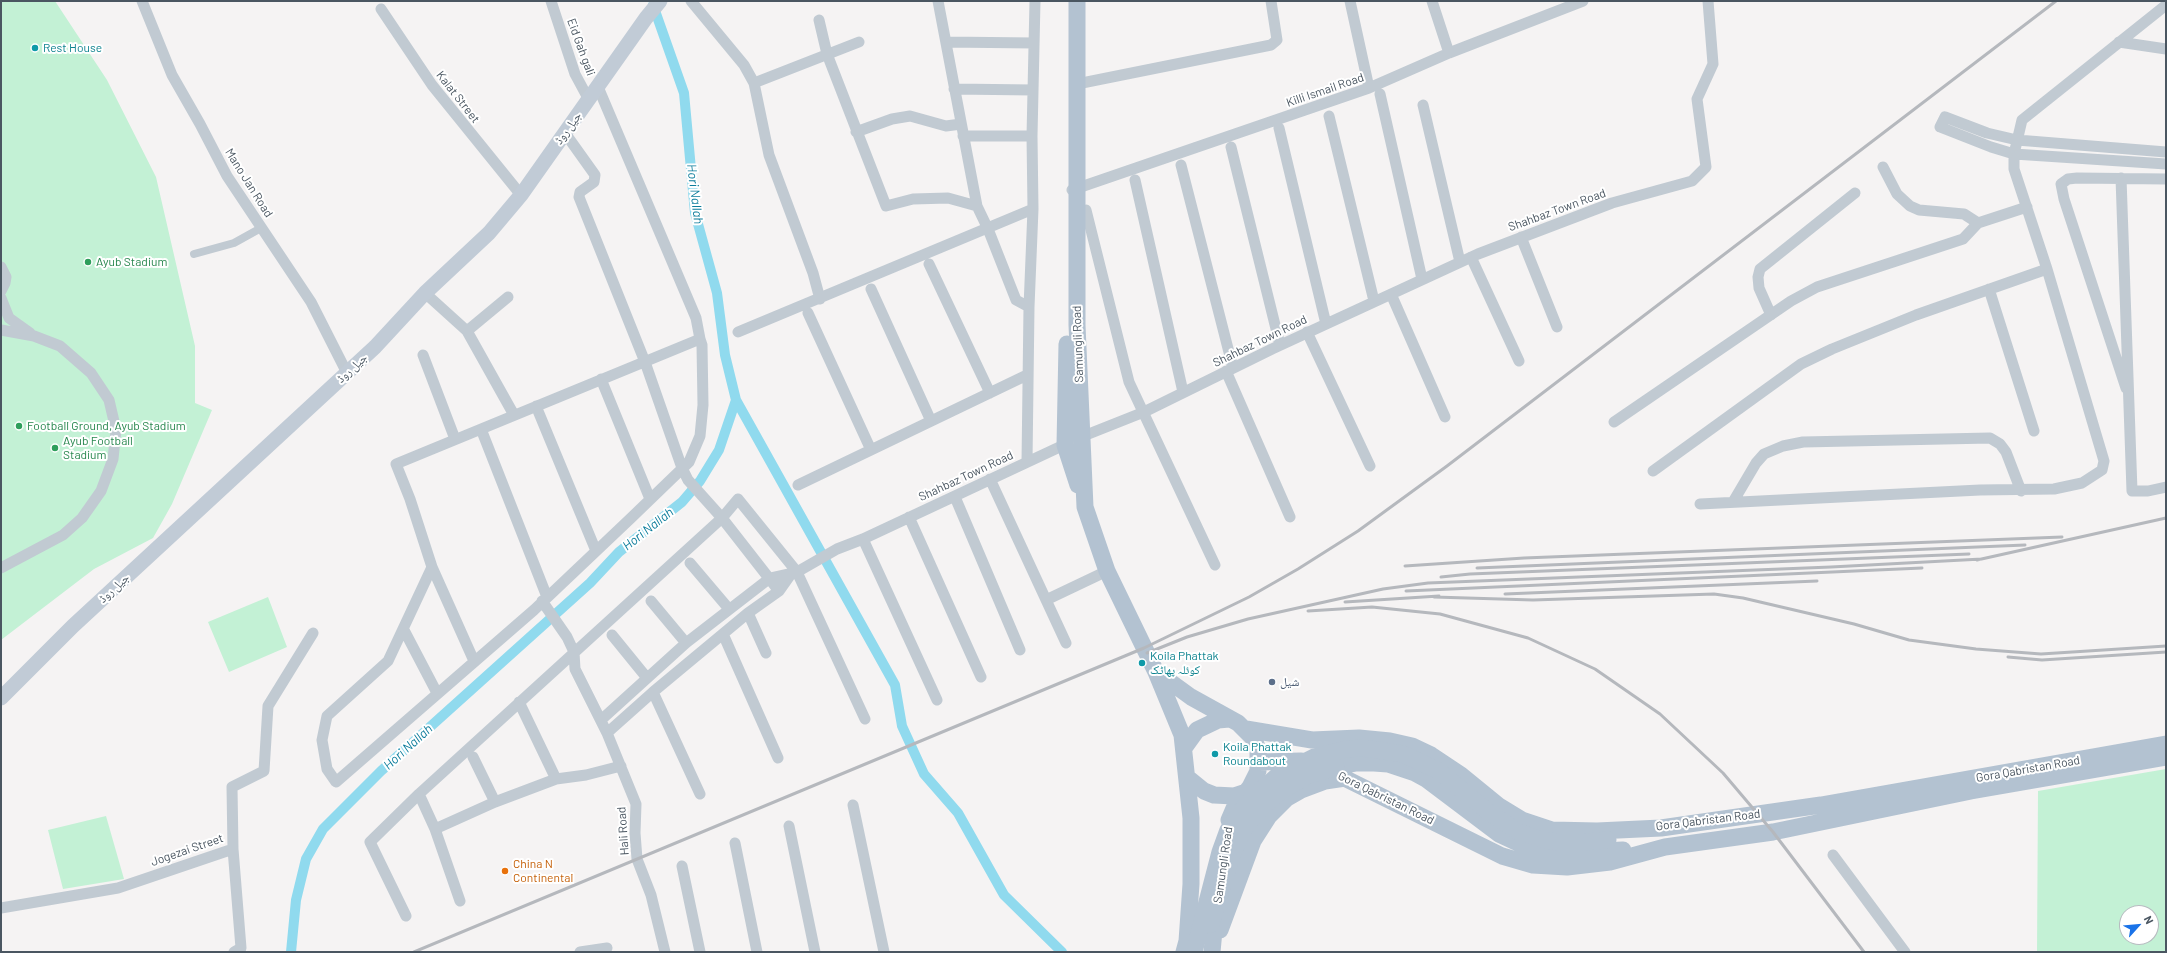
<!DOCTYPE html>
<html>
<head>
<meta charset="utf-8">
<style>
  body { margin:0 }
  #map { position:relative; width:2167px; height:953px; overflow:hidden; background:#f5f3f3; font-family:Barlow,sans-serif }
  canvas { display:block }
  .frame { position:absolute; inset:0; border:2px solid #4a5661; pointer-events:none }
  .north { position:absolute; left:2119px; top:905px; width:40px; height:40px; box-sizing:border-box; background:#fff; border:1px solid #b7bbc0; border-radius:50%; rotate:63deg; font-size:11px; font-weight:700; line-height:16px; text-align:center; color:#4a5661 }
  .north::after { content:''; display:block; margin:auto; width:14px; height:18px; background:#1a73e8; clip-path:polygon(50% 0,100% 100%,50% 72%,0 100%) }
</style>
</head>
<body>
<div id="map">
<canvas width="2167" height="953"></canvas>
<div class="frame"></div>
<div class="north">N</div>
</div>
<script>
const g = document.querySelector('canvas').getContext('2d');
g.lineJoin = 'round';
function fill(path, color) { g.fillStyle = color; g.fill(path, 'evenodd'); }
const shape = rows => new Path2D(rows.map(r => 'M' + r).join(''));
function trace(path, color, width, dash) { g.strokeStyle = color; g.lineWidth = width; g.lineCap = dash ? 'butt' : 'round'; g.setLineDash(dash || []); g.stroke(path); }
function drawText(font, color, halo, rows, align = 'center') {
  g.font = font + ' Barlow,"Noto Naskh Arabic",sans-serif'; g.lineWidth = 4; g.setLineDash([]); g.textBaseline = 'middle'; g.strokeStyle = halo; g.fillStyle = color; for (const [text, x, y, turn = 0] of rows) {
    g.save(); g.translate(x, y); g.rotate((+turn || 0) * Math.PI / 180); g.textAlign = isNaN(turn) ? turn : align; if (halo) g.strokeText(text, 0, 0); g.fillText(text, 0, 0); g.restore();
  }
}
fill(shape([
  [1,1,55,1,107,80,156,177,195,346,195,403,212,410,172,504,153,538,94,569,1,640],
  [268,597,287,647,229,672,208,622],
  [2166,769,2166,952,2037,952,2038,791],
  [2127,913,2151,913,2151,937,2127,937],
  [106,816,124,879,63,889,48,830]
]), '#c3f1d5');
trace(shape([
  [736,400,895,685,902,726,924,774,958,813,1004,895,1062,952],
  [291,952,296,900,306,859,323,829,381,771,590,583,619,552,682,502,700,481,719,450,736,400,725,355,717,293,695,213,684,93,653,5]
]), '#90daee', 10);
trace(shape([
  [194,254,234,243,261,228]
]), '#c1cad2', 8);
trace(shape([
  [142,1,172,75,200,124,227,176,311,302,347,373],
  [551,1,575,74,589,100],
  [691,1,744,65,754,83,769,155,813,273,820,299],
  [938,1,977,206,988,229,1016,300,1029,307],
  [1350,1,1369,88],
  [1432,1,1449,53],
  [381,9,432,85,521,195],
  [819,20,827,54,886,206,913,199,948,198,977,206],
  [946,42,1034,43],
  [2119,42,2166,49],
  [754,83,859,42],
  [1077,84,1271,45,1277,40,1271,1],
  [598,87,696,318,700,339,702,345,703,405,700,436,689,462,631,518,534,610,336,782,327,769,322,740,327,716,388,661,432,567,410,499,396,464,700,339],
  [954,89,1033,90],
  [1380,94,1422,279],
  [1423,105,1460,262],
  [1329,116,1374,301],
  [1279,128,1326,324],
  [856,132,892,119,910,116,946,126,961,124],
  [565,133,595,175,594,182,580,192,579,197,645,362,682,468,688,480,722,518,779,591],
  [963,136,1032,136],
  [1231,147,1280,345],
  [2166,152,2017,140,1987,133,1945,117,1940,127,1991,147,2014,154,2166,164],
  [1181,165,1233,368],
  [1883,167,1897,194,1910,206,1919,210,1964,214,1978,223],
  [2121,178,2132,491,2148,491,2166,487],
  [1135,180,1183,392],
  [1072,190,1369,88,1449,53,1583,1],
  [1086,210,1129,382,1215,565],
  [1521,237,1557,327],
  [1471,257,1519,361],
  [929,264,990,393],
  [1,267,6,277,5,283,1,291],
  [871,289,931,421],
  [1989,289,2034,431],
  [425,293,467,331,514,415],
  [1391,294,1445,417],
  [1,298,9,318,30,333],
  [808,313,871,450],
  [1771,315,1759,288,1758,277,1760,269,1855,193],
  [1,330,34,336,60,346,91,373,109,400,116,430,113,459,101,491,82,518,63,535,1,568],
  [467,331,508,297],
  [738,332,1033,209],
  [1307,332,1370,466],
  [423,355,455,439],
  [1226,371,1290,517],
  [601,379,650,499],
  [2126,388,2064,199,2061,184,2068,179,2077,178,2166,179],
  [536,406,596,551],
  [1614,422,1791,301,1817,287,1963,239,1978,223,2027,207],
  [481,429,547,597],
  [1027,462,1029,307,1033,209,1032,136,1035,1],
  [1653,471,1801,364,1832,349,1916,315,2047,269],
  [990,479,1066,643],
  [798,485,1027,375],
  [955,497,1020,650],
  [1733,502,1756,463,1764,454,1783,446,1803,442,1990,438,2000,444,2006,452,2021,491],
  [1700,504,1980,490,2054,489,2082,483,2102,470,2104,461,2047,269,2014,169,2014,154,2022,120,2166,5],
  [909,517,981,677],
  [863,539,937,700],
  [690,563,729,609],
  [432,567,474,661],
  [1046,600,1107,571],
  [542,601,567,637,574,652,575,669,607,733,636,804,635,833,637,859,651,895,665,952],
  [651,601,686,643],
  [748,613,766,653],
  [404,630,437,693],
  [723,634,778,758],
  [612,635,647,678],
  [653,692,700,794],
  [519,702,556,779],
  [601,720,686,643,770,578,797,572,837,549,863,539,1081,437,1144,412,1272,349,1478,254,1612,203,1692,181,1706,167,1697,99,1713,64,1708,1],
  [607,733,653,692,748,613,779,591,791,574],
  [473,757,495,802],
  [419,794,435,829,460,901],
  [853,805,884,952],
  [789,826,815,952],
  [435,829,495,802,556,779,586,775,621,766],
  [735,843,757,952],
  [233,849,241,948,234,952],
  [1833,855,1905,952],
  [682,866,700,952],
  [1,908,118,888,233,849,232,787,264,771,268,706,313,633],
  [406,916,370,842,419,794,722,518,738,499,797,572,865,719],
  [580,952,607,948]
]), '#c1cad2', 11);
trace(shape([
  [1,698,73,626,375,347,425,293,489,233,521,195,646,18,660,1]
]), '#c1cbd6', 15);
trace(shape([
  [1077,1,1077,325,1085,507,1107,571,1156,672,1182,735,1191,818,1191,884,1187,941,1184,952],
  [1067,344,1065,445,1078,485],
  [1158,673,1191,697,1238,723,1254,739,1258,750,1258,771,1250,787,1235,806,1229,820],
  [1246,729,1312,740,1359,738,1390,741,1412,746,1431,755,1461,775,1499,806,1522,820,1552,830,1597,831,1661,828,1821,805,2166,744],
  [1184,748,1197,730,1218,720,1229,719],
  [1259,762,1301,761,1322,767,1502,856,1533,865,1567,867,1610,862,1665,847,1773,832,1971,791,2166,757],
  [1336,767,1356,763,1374,763,1388,764,1415,773,1426,779,1499,834,1529,848,1561,853,1623,850],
  [1188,778,1204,791,1214,795,1234,796,1243,793],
  [1220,930,1253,841,1269,816,1287,798,1301,790,1325,781,1345,778],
  [1212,952,1216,909]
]), '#b3c2d1', 17);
trace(shape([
  [1977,560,2166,518],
  [1405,566,1524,558,2062,537],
  [1477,568,2025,545],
  [1441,577,1470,574,1969,554],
  [1406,591,1922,568],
  [1505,594,1817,581],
  [1434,597,1533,600,1714,594,1743,598,1854,624,1909,640,1976,649,2041,654,2166,646],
  [1345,602,1439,596],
  [1308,611,1372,607,1440,614,1528,638,1595,669,1660,714,1723,773,1773,832,1864,952],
  [1147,653,1187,637,1248,619,1383,589,1428,583,1831,567,1982,559],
  [2008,657,2042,660,2166,652],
  [414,952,1144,648,1249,597,1298,569,1358,531,1447,466,2056,1]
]), '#b5b8bd', 3);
trace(shape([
  [1211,924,1232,855,1244,829,1262,807,1284,789,1309,775,1336,767],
  [1194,952,1220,852,1228,830,1239,813,1252,798,1278,775,1314,757,1346,749,1363,748,1403,754,1439,771,1486,810,1519,832,1543,840,1558,842,1585,842,1608,840]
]), '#b3c2d1', 17);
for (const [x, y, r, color] of [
  [35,48,4,"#0f9aa8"],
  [88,262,4,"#2e9e5b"],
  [19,426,4,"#2e9e5b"],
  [55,448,4,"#2e9e5b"],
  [1142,663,4,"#0f9aa8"],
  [1272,682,4,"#5c6f8a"],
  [1215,754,4,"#0f9aa8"],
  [505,871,4,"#e8710a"]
]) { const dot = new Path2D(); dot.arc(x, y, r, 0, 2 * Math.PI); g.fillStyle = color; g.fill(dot); trace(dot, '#fff', 1.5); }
drawText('12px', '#4a5661', '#fff', [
  ["Eid Gah gali",581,47,70],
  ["Killi Ismail Road",1325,90,-19],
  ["Kalat Street",458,97,52],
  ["جیل روڈ",568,128,-54],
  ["Mano Jan Road",249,183,58],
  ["Shahbaz Town Road",1557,210,-20],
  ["Shahbaz Town Road",1260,341,-26],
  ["Samungli Road",1078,344,-92],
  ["جیل روڈ",352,368,-43],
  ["Shahbaz Town Road",966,476,-25],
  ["جیل روڈ",114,588,-43],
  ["Gora Qabristan Road",2028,769,-10],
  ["Gora Qabristan Road",1386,798,26],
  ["Gora Qabristan Road",1708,820,-7],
  ["Hali Road",623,831,-94],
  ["Jogezai Street",187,850,-19],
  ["Samungli Road",1223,865,-82]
]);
drawText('12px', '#0d838f', '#fff', [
  ["Rest House",43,48],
  ["Koila Phattak",1150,656],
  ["کوئلہ پھاٹک",1150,670],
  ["Koila Phattak",1223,747],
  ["Roundabout",1223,761]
], 'left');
drawText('12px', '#27864d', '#fff', [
  ["Ayub Stadium",96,262],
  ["Football Ground, Ayub Stadium",27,426],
  ["Ayub Football",63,441],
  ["Stadium",63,455]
], 'left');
drawText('12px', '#4e5e75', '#fff', [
  ["شیل",1280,682]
], 'left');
drawText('12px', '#c56008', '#fff', [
  ["China N",513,864],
  ["Continental",513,878]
], 'left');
drawText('italic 13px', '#0c7c9b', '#fff', [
  ["Hori Nallah",695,194,83],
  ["Hori Nallah",648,529,-38],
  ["Hori Nallah",408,747,-42]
]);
</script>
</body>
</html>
